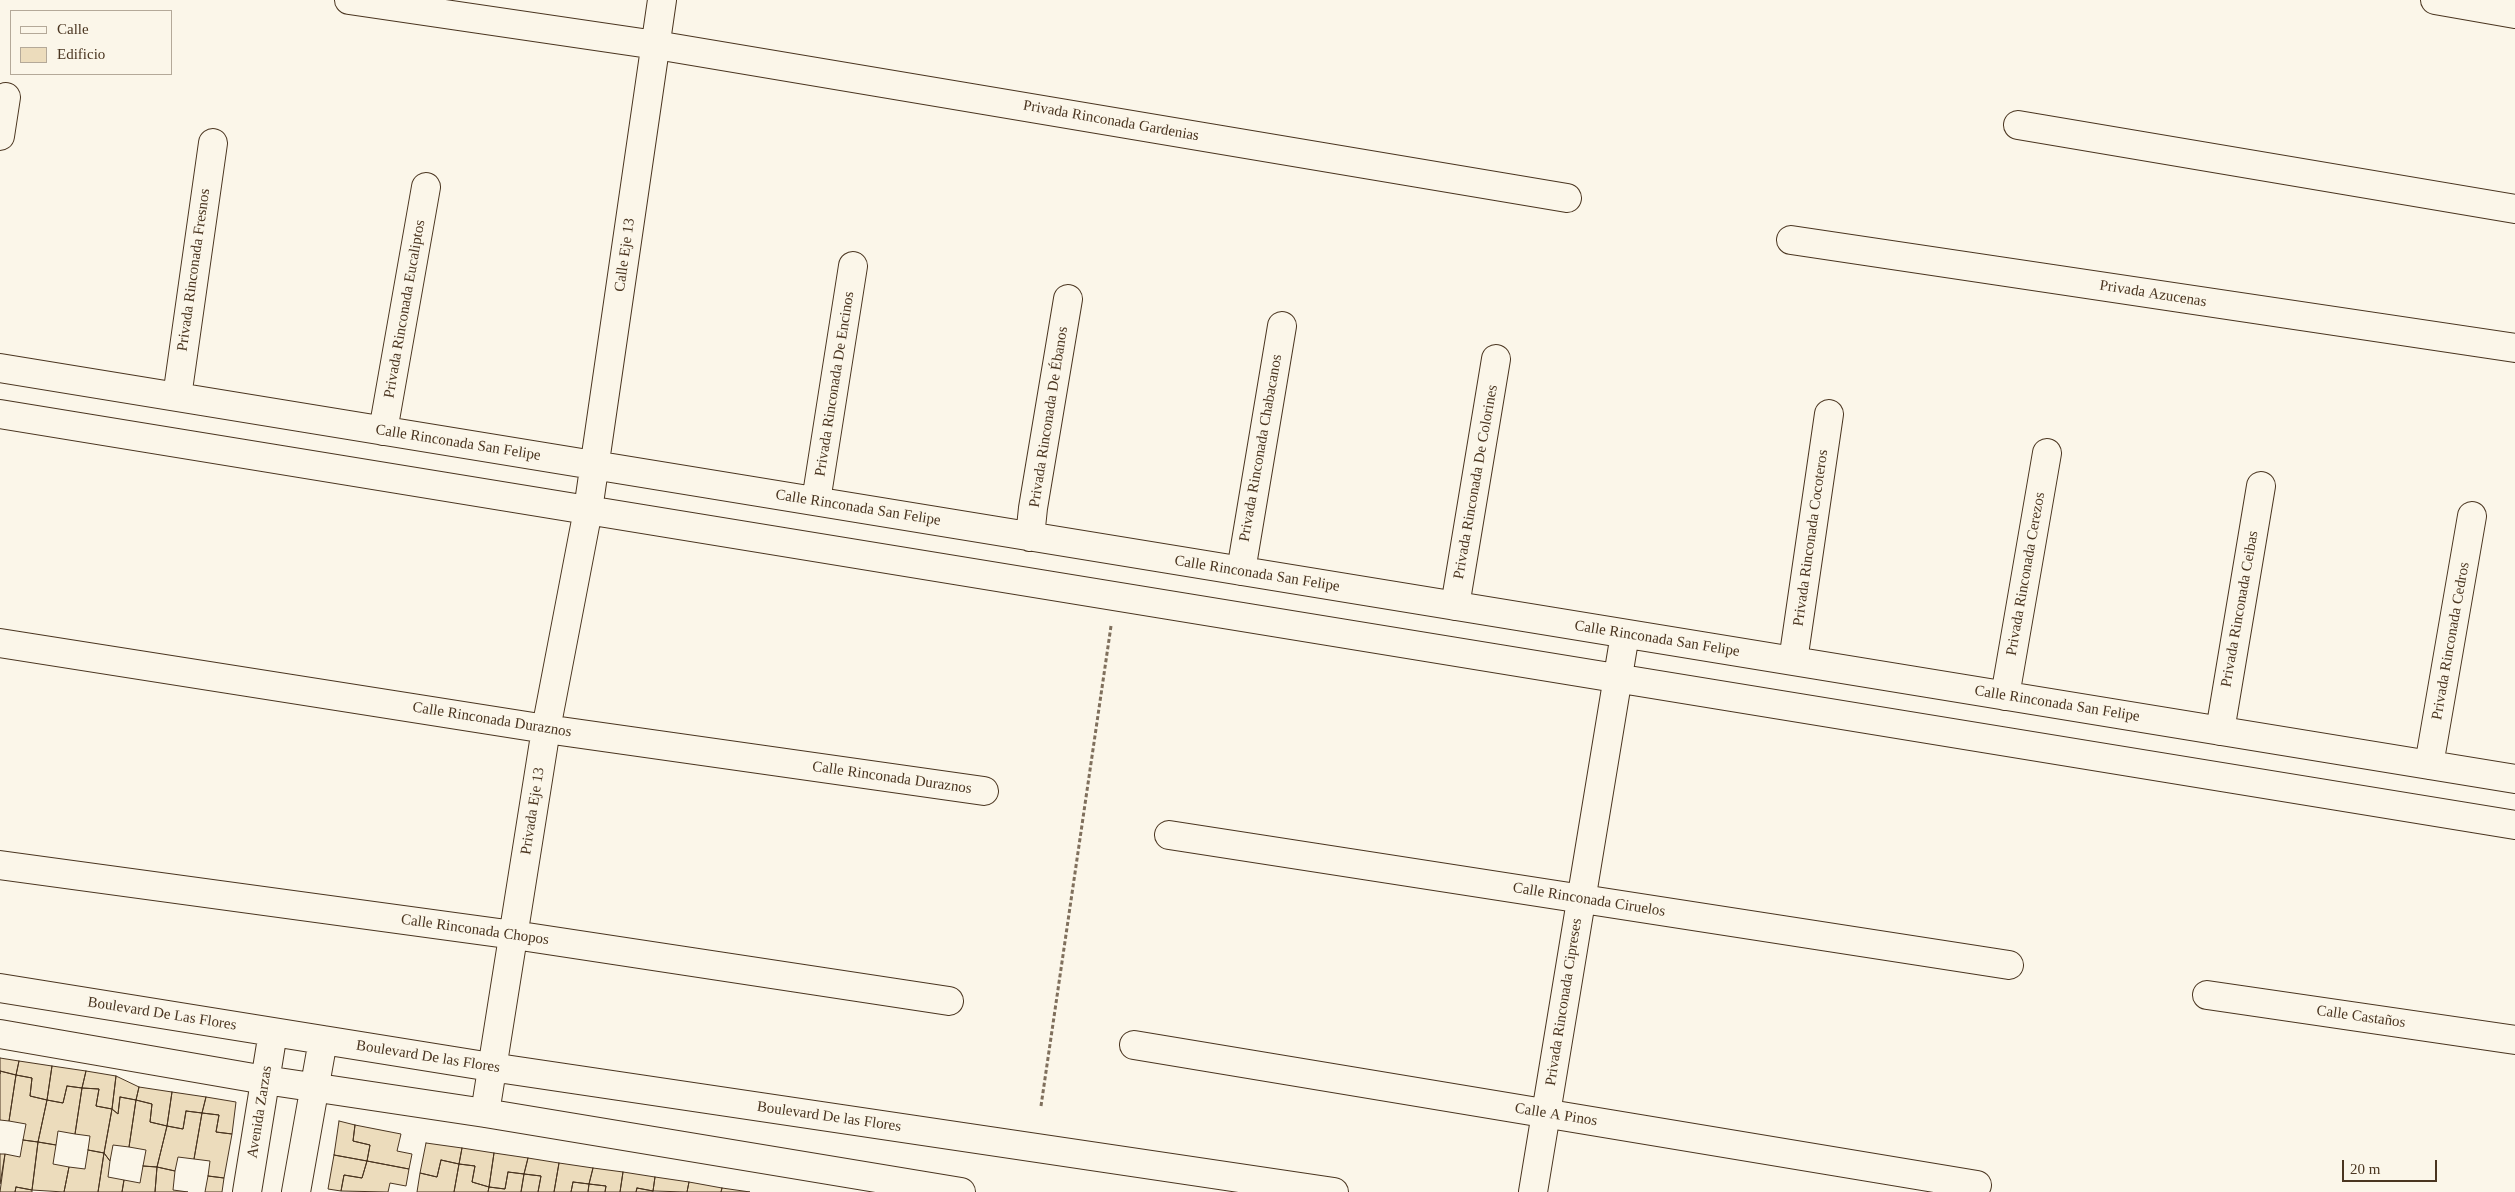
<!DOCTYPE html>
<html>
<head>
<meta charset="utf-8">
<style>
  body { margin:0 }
  #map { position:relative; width:2515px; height:1192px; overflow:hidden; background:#fbf6e9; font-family:"Times New Roman",serif }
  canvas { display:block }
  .legend { position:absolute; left:10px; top:10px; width:162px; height:65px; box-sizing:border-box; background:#fbf6e9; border:1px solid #b4a999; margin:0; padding:6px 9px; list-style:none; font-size:15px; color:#4a3520 }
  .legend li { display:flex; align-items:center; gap:10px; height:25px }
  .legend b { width:25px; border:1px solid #b4a999 }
  .scale { position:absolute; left:2342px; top:1160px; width:95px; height:22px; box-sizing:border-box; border:2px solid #4a3520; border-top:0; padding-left:6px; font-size:15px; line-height:18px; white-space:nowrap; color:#4a3520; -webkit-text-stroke:4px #fbf6e9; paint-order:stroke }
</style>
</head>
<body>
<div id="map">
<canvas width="2515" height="1192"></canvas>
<ul class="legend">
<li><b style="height:6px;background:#fbf6e9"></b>Calle</li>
<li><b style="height:14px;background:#ecdcbc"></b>Edificio</li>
</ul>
<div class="scale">20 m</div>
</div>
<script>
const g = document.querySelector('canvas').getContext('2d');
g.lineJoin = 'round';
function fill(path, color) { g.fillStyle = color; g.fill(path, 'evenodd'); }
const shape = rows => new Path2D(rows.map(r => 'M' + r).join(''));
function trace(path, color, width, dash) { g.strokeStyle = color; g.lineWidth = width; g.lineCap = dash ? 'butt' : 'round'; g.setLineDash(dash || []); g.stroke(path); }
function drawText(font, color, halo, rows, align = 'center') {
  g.font = font + ' "Times New Roman",serif'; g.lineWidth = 4; g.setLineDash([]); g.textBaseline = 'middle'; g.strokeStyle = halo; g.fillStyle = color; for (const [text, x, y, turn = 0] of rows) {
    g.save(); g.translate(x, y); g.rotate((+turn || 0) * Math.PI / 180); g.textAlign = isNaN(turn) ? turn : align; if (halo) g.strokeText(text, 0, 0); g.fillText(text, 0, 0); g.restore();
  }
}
const building = shape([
  [0,1058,19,1061,16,1075,0,1071,0,1074,0,1058],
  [19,1061,52,1066,47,1100,30,1096,32,1078,16,1075,19,1061],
  [52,1066,86,1071,82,1088,67,1086,63,1103,47,1100,52,1066],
  [0,1071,16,1075,9,1121,0,1120,0,1071],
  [86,1071,116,1076,112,1109,96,1106,99,1089,82,1088,86,1071],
  [16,1075,32,1078,30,1096,47,1100,38,1142,23,1140,26,1124,9,1121,16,1075],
  [116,1076,139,1087,136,1100,120,1097,118,1114,112,1109,116,1076],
  [67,1086,82,1088,75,1134,58,1131,56,1145,38,1142,47,1100,63,1103,67,1086],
  [139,1087,172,1092,167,1126,150,1122,152,1104,136,1100,139,1087],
  [82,1088,99,1089,96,1106,112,1109,104,1153,88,1150,90,1136,75,1134,82,1088],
  [172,1092,206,1097,202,1113,186,1111,183,1129,167,1126,172,1092],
  [120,1097,136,1100,129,1147,113,1145,110,1161,104,1153,112,1109,118,1114,120,1097],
  [206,1097,236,1102,232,1134,216,1132,219,1115,202,1113,206,1097],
  [136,1100,152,1104,150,1122,167,1126,157,1167,143,1166,146,1150,129,1147,136,1100],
  [186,1111,202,1113,194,1159,178,1157,175,1171,157,1167,167,1126,183,1129,186,1111],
  [202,1113,219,1115,216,1132,232,1134,224,1178,208,1176,210,1161,194,1159,202,1113],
  [339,1121,355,1125,353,1141,370,1145,367,1161,334,1155,339,1121],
  [355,1125,401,1134,397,1151,412,1154,409,1169,367,1161,370,1145,353,1141,355,1125],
  [23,1140,38,1142,32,1190,16,1187,15,1192,0,1192,5,1154,20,1157,23,1140],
  [38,1142,56,1145,53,1164,69,1167,64,1192,32,1190,38,1142],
  [426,1143,462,1148,459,1164,441,1160,437,1177,420,1173,426,1143],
  [462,1148,494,1153,489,1187,472,1182,475,1166,459,1164,462,1148],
  [88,1150,104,1153,98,1192,64,1192,69,1167,85,1169,88,1150],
  [104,1153,110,1161,108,1177,124,1180,122,1192,98,1192,104,1153],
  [494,1153,528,1158,524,1174,508,1172,505,1189,489,1187,494,1153],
  [0,1154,5,1154,0,1184,0,1154],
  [334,1155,367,1161,362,1178,344,1175,341,1191,328,1189,334,1155],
  [528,1158,559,1163,554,1192,538,1192,541,1176,524,1174,528,1158],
  [441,1160,459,1164,454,1192,417,1192,420,1173,437,1177,441,1160],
  [367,1161,409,1169,406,1186,390,1183,388,1192,341,1191,344,1175,362,1178,367,1161],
  [559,1163,593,1168,589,1184,573,1182,571,1192,554,1192,559,1163],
  [459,1164,475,1166,472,1182,489,1187,488,1192,454,1192,459,1164],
  [143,1166,157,1167,155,1192,122,1192,124,1180,140,1183,143,1166],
  [157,1167,175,1171,173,1190,188,1192,155,1192,157,1167],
  [593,1168,623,1172,620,1192,605,1192,606,1186,589,1184,593,1168],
  [508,1172,524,1174,521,1192,488,1192,489,1187,505,1189,508,1172],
  [623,1172,655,1177,653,1191,637,1188,636,1192,620,1192,623,1172],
  [524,1174,541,1176,538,1192,521,1192,524,1174],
  [208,1176,224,1178,222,1192,205,1192,208,1176],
  [655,1177,689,1182,687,1192,653,1191,655,1177],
  [573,1182,589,1184,588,1192,571,1192,573,1182],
  [689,1182,722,1188,721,1192,687,1192,689,1182],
  [589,1184,606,1186,605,1192,588,1192,589,1184],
  [16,1187,32,1190,32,1192,15,1192,16,1187],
  [637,1188,653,1191,653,1192,636,1192,637,1188],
  [722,1188,750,1192,721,1192,722,1188]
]);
fill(building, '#ecdcbc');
trace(building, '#4a3520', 1);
const minor = shape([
  [349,0,656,45,1567,198],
  [2018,125,2515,209],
  [0,136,6,97],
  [1791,240,2515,348],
  [0,368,2515,779],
  [177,397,213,143],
  [0,414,2515,825],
  [383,431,426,187],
  [816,501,853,266],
  [1030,537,1033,508,1068,299],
  [1241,571,1282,326],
  [1455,606,1496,359],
  [0,643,546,729,984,791],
  [1793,661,1829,414],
  [2005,696,2047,453],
  [2220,731,2261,486],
  [2429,765,2472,516],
  [1169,835,2009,965],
  [0,865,514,935,949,1001],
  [0,988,491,1067,1334,1192],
  [2207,995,2515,1040],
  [0,1034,265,1080,485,1113,961,1192],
  [1134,1045,1977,1185],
  [485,1113,546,729,588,510,662,0],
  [247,1192,273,1032],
  [296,1192,323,1040],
  [1533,1192,1625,634]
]);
const major = shape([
  [2435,0,2515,14]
]);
trace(minor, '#4a3520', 30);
trace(major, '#4a3520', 30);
trace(shape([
  [1041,1106,1111,626]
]), '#7f6f5c', 3, [4, 2.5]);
trace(minor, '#fbf6e9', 28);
trace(major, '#fbf6e9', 28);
drawText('15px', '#4a3520', '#fbf6e9', [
  ["Privada Rinconada Gardenias",1111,121,10],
  ["Calle Eje 13",625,255,-82],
  ["Privada Rinconada Fresnos",194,270,-82],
  ["Privada Azucenas",2153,294,9],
  ["Privada Rinconada Eucaliptos",405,309,-80],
  ["Privada Rinconada De Encinos",835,384,-81],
  ["Privada Rinconada De Ébanos",1049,417,-81],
  ["Calle Rinconada San Felipe",458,443,9],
  ["Privada Rinconada Chabacanos",1261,448,-80],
  ["Privada Rinconada De Colorines",1476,482,-80],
  ["Calle Rinconada San Felipe",858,508,9],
  ["Privada Rinconada Cocoteros",1811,538,-82],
  ["Calle Rinconada San Felipe",1257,574,9],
  ["Privada Rinconada Cerezos",2026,574,-80],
  ["Privada Rinconada Ceibas",2240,609,-80],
  ["Calle Rinconada San Felipe",1657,639,9],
  ["Privada Rinconada Cedros",2451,641,-80],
  ["Calle Rinconada San Felipe",2057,704,9],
  ["Calle Rinconada Duraznos",492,720,9],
  ["Calle Rinconada Duraznos",892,778,8],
  ["Privada Eje 13",533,811,-81],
  ["Calle Rinconada Ciruelos",1589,900,9],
  ["Calle Rinconada Chopos",475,930,8],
  ["Privada Rinconada Cipreses",1564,1002,-81],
  ["Boulevard De Las Flores",162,1014,9],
  ["Calle Castaños",2361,1017,8],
  ["Boulevard De las Flores",428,1057,9],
  ["Avenida Zarzas",260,1112,-81],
  ["Calle A Pinos",1556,1115,9],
  ["Boulevard De las Flores",829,1117,8]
]);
</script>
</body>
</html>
